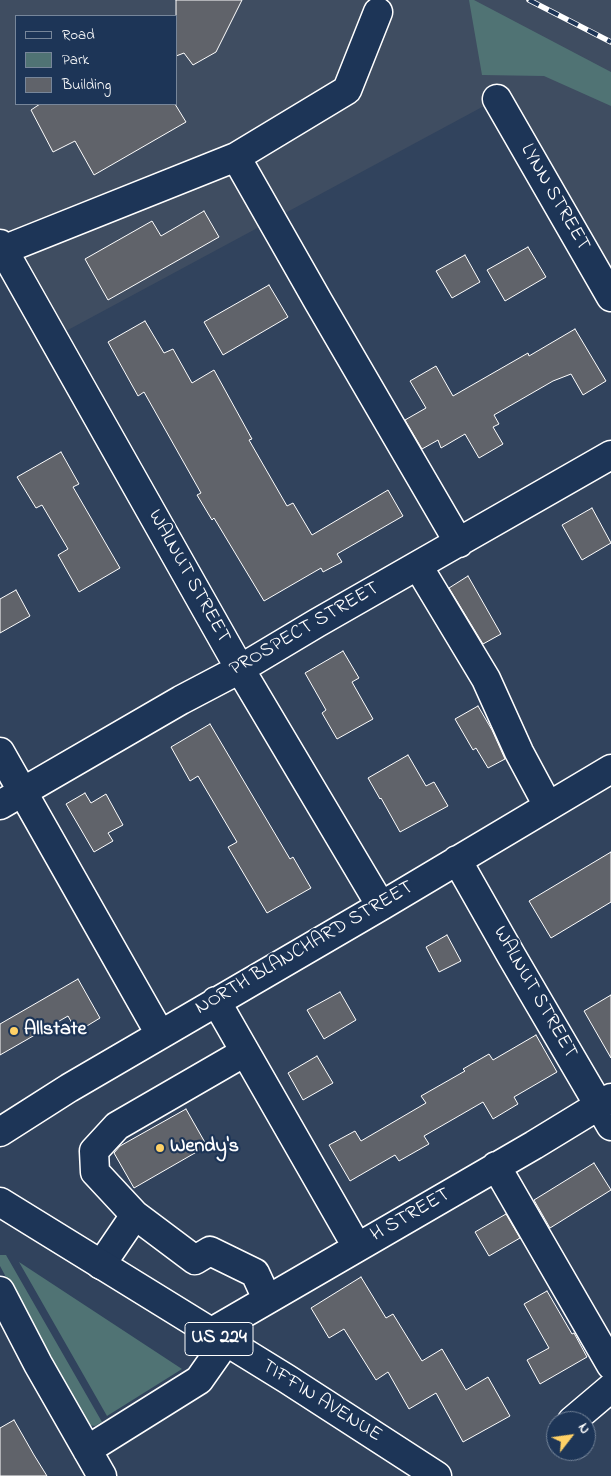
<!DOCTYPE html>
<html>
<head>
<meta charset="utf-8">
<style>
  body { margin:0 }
  #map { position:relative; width:611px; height:1476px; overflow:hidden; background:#31435d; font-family:"Indie Flower",sans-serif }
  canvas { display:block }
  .legend { position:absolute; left:15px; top:15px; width:162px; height:90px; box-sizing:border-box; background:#1d3557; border:1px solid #77869a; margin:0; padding:6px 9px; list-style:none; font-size:15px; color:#fff }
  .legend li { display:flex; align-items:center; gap:10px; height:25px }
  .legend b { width:25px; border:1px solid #77869a }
  .north { position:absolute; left:546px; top:1411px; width:50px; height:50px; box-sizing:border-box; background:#1d3557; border:1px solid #77869a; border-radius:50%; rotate:60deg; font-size:14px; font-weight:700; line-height:20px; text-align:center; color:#fff }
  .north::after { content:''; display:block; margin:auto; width:18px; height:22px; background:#ffd166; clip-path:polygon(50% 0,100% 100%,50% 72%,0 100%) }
</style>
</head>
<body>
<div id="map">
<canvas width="611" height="1476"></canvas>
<ul class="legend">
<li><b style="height:6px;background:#1d3557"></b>Road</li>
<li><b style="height:14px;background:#507374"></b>Park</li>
<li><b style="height:14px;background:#60636a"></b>Building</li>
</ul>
<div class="north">N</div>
</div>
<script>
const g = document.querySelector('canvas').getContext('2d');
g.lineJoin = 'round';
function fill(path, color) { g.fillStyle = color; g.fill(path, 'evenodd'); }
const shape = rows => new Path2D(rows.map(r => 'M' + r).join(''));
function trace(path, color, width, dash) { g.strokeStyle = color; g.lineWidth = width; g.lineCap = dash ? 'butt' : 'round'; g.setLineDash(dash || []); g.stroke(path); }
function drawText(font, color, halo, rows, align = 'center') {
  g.font = font + ' "Indie Flower",sans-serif'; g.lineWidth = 4.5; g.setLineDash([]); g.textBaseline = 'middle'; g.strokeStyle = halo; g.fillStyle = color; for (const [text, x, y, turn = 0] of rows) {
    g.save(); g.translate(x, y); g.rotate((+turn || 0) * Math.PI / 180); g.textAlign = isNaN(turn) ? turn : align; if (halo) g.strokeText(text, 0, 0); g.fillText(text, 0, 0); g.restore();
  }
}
fill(shape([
  [0,0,611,0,611,297,497,99,53,338,0,244],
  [16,16,176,16,176,104,16,104]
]), '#3f4d61');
fill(shape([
  [469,0,474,0,611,72,611,106,544,76,482,75],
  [0,1255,6,1255,102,1422,95,1426,86,1425,0,1266],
  [19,1262,182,1369,107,1416]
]), '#507374');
const building = shape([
  [176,0,242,0,216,52,193,65,184,53,176,56,176,0],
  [40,104,175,104,186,122,94,175,75,141,53,152,31,110,40,104],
  [204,211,219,237,108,300,85,259,152,221,161,236,204,211],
  [528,247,546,277,505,301,487,270,528,247],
  [465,255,480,282,452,298,436,271,465,255],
  [269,285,288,317,223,355,204,322,269,285],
  [145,321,164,353,173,349,192,383,214,370,252,439,249,440,287,506,293,503,312,535,388,490,403,516,337,554,342,562,323,572,321,568,264,601,214,518,212,520,197,495,201,493,144,392,138,396,108,342,145,321],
  [575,329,606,381,583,395,571,374,553,381,494,415,499,424,493,427,503,444,479,458,465,434,441,448,438,440,422,449,405,420,426,408,410,381,436,366,453,396,528,353,529,356,575,329],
  [61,452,79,484,73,487,120,568,79,592,58,555,68,549,42,505,36,508,17,477,61,452],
  [592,508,611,543,582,560,562,525,592,508],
  [468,576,501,634,483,644,449,588,468,576],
  [16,590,30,616,0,633,0,599,16,590],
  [343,651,359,678,352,682,373,719,337,739,322,713,326,710,305,673,343,651],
  [478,706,492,730,505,759,488,768,476,748,473,750,455,719,478,706],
  [210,724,290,859,293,857,311,888,267,913,228,847,237,842,198,776,190,781,171,747,210,724],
  [408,755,426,786,434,782,448,806,400,832,381,798,380,799,368,778,408,755],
  [85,793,91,803,106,794,123,825,108,833,113,841,94,852,66,804,85,793],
  [611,852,611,902,551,938,529,901,611,852],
  [447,935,461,961,439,972,426,947,447,935],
  [78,979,100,1018,77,1032,68,1016,0,1055,0,1024,78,979],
  [340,992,356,1020,324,1039,307,1010,340,992],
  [611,995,611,1058,584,1011,611,995],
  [536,1035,557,1072,514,1097,518,1104,493,1119,483,1102,424,1136,429,1144,399,1161,395,1155,350,1181,329,1145,355,1131,361,1141,426,1103,421,1096,465,1071,463,1069,489,1054,493,1060,536,1035],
  [317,1056,333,1083,303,1100,288,1073,317,1056],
  [186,1109,207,1146,134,1188,114,1153,120,1146,186,1109],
  [594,1163,611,1190,550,1228,534,1200,594,1163],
  [506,1214,520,1238,489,1256,475,1232,506,1214],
  [361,1277,386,1318,393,1314,422,1361,442,1349,466,1390,488,1377,510,1416,463,1442,436,1393,409,1409,388,1372,376,1380,344,1329,329,1338,311,1308,361,1277],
  [547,1291,572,1334,574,1333,587,1357,540,1384,527,1360,549,1348,524,1304,547,1291],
  [14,1420,34,1455,47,1476,0,1476,0,1428,14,1420]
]);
fill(building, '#60636a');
trace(building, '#fff', 1);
const minor = shape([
  [497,99,611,297],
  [236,157,318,301,459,543],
  [0,244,240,669,381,906],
  [3,250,236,157,347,90,378,12],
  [418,566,486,679,519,752,548,806],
  [0,752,160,1034],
  [0,805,181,700,240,669,317,623,611,455],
  [457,860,511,955,611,1126],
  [216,1001,357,1247],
  [0,1132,69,1088,381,906,611,769],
  [496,1166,611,1365],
  [135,1215,95,1172,94,1151,117,1126,245,1052],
  [101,1265,135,1215,195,1260,210,1251,255,1273,267,1299],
  [0,1291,38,1364,102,1476],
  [210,1333,534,1145,611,1098],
  [572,1421,611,1388],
  [87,1450,199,1380,225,1343]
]);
const highway = shape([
  [0,1202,287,1379,437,1476]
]);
trace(minor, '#fff', 31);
trace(highway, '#fff', 31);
trace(minor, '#1d3557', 28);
trace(highway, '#1d3557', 28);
const rail = shape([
  [529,0,611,42]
]);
trace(rail, '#fff', 5.5);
trace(rail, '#1d3557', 4, [11]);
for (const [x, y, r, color] of [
  [14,1031,5,"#ffd166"],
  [160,1148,5,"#ffd166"]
]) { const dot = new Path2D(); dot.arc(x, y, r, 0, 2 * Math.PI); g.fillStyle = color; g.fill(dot); trace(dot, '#1d3557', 2); }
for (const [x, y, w] of [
  [219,1339,68]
]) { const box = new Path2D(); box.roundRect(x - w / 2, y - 16.5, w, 33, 4); g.fillStyle = '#1d3557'; g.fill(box); trace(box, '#fff', 1); }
drawText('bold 19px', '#fff', null, [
  ["US 224",219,1339]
]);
drawText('20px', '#fff', '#1d3557', [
  ["LYNN STREET",554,198,60],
  ["WALNUT STREET",188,577,61],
  ["PROSPECT STREET",305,630,-30],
  ["NORTH BLANCHARD STREET",305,949,-30],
  ["WALNUT STREET",534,993,60],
  ["H STREET",411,1216,-30],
  ["TIFFIN AVENUE",321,1402,32]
]);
drawText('bold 20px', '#fff', '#1d3557', [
  ["Allstate",24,1031],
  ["Wendy's",170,1148]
], 'left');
</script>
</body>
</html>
